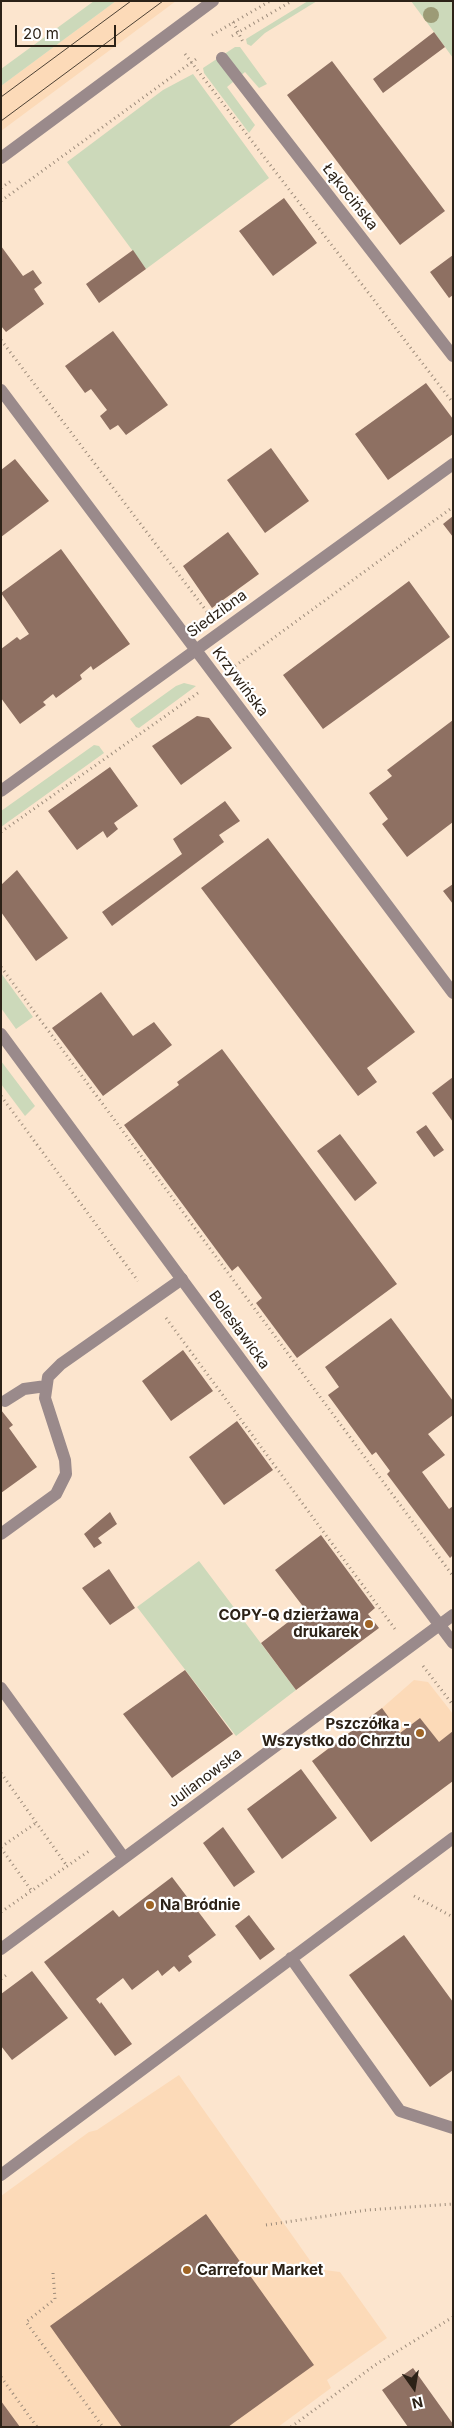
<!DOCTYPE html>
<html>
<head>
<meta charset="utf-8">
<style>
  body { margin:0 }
  #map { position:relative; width:454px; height:2428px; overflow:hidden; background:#fce5ce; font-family:Inter,sans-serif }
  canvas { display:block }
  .frame { position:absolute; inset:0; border:2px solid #2c2217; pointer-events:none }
  .north { position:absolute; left:389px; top:2363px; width:50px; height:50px; -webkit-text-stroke:4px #fff; paint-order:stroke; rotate:167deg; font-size:14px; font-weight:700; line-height:20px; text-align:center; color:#2c2217 }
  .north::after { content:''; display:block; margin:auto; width:18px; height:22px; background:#2c2217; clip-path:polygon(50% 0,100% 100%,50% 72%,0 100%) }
  .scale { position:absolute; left:15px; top:25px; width:101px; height:22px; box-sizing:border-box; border:2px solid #2c2217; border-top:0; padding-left:6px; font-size:15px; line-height:18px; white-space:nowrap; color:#2c2217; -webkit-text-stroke:4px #fff; paint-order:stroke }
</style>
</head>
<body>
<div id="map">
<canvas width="454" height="2428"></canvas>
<div class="frame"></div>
<div class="north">N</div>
<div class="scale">20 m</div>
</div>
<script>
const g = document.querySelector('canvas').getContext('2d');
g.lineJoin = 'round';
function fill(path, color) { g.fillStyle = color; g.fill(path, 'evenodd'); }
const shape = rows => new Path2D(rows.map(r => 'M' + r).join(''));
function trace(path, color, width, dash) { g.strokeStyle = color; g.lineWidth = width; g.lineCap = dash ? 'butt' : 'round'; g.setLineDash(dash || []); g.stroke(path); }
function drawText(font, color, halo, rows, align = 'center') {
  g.font = font + ' Inter,sans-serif'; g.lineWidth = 4.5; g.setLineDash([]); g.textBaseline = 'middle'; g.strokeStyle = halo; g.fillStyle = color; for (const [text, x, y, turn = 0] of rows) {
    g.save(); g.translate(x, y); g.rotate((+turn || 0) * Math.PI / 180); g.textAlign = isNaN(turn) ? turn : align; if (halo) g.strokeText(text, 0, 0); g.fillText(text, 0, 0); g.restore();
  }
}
fill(shape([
  [116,1,176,1,1,131,1,86],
  [414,1680,428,1682,453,1714,453,1781,371,1842,312,1761,382,1708],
  [179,2075,316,2269,340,2272,387,2338,327,2380,331,2388,278,2427,1,2427,1,2196,89,2132,97,2130]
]), '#fcdab8');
fill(shape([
  [94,1,116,1,1,86,1,69],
  [308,1,317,1,265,33,251,46,247,44,246,39],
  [411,1,453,1,453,58,434,32],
  [235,47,240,47,267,84,259,88,245,72,227,87,255,125,249,133,204,73,203,68],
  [193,74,269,178,146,269,67,162,163,90],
  [184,683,196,686,139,728,136,727,130,719,176,686],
  [94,745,99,746,104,753,1,827,1,811],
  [1,973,33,1017,16,1029,1,1008],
  [1,1061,35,1106,25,1116,1,1084],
  [199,1561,296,1690,236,1736,137,1607]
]), '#ccd9ba');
fill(shape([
  [434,32,445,47,383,93,373,79],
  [332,61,445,211,400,245,287,95],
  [284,198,317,243,273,276,239,231],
  [1,246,23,276,33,270,42,283,34,289,44,304,6,332,1,326],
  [133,250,146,269,99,303,86,284],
  [453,255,453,295,449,298,430,272],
  [113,331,168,405,126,435,118,425,110,430,100,416,107,410,91,389,85,393,65,366],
  [426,383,453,419,453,434,388,480,355,434],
  [271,448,309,501,265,533,227,480],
  [15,459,49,501,1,537,1,470],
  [453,516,453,537,443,524],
  [228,532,259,574,212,608,183,566],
  [61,549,130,644,93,670,91,666,80,675,82,679,56,698,53,694,43,702,46,705,20,724,1,698,1,649,17,637,20,640,29,634,1,593],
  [409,581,450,637,323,729,283,675],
  [197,716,209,718,232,748,181,785,152,746],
  [453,720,453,822,407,857,382,824,388,819,369,793,392,776,387,770],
  [110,767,138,806,114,823,118,829,107,838,103,831,77,850,48,811],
  [225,801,240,821,219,835,224,842,112,926,102,912,182,854,173,839],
  [268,838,415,1032,367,1068,377,1082,358,1096,201,888],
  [17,870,68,938,36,961,1,912,1,885],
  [453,884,453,904,443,891],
  [101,992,133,1036,154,1022,172,1045,103,1096,52,1028],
  [222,1049,397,1284,297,1358,256,1303,262,1298,238,1266,232,1271,124,1125,179,1085,177,1082],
  [453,1077,453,1122,432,1093],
  [426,1125,444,1150,434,1157,416,1132],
  [340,1134,377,1183,355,1201,317,1151],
  [391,1318,453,1401,453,1415,428,1434,445,1455,422,1472,449,1509,453,1506,453,1555,450,1558,387,1474,390,1471,376,1452,372,1455,328,1395,339,1387,325,1367],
  [183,1350,213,1391,171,1421,142,1381],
  [1,1410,13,1425,9,1428,37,1467,1,1493],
  [237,1421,273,1470,224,1505,189,1457],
  [110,1512,117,1524,98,1538,102,1543,94,1548,84,1534],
  [321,1535,375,1608,368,1614,379,1628,296,1690,261,1643,305,1609,275,1570],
  [109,1569,135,1608,110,1625,82,1588],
  [185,1670,233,1734,172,1778,123,1714],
  [382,1708,400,1733,420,1718,439,1742,453,1731,453,1781,371,1842,312,1761],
  [301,1769,337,1818,282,1859,247,1809],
  [223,1827,255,1872,234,1887,203,1843],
  [172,1877,216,1935,188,1956,192,1962,179,1972,174,1966,162,1976,158,1970,132,1990,123,1978,96,1999,100,2004,101,2002,132,2044,115,2056,44,1962,113,1910,119,1917],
  [249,1915,275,1949,260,1960,235,1926],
  [404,1935,453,2002,453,2070,430,2087,349,1975],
  [32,1971,68,2018,12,2060,1,2046,1,1994],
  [206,2214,314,2365,228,2427,122,2427,50,2326],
  [413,2368,453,2424,453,2427,408,2427,382,2390],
  [1,2401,20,2427,1,2427]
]), '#8e7062');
trace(shape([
  [233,22,244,44],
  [212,35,270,1],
  [232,36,292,1],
  [185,54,453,403],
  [1,188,11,181],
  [1,201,199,57],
  [1,340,208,613],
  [235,666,453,507],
  [1,832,198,693],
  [1,967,453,1576],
  [1,1096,138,1281],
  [166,1318,395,1629],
  [423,1666,453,1705],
  [1,1773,67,1866],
  [1,1847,36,1823],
  [1,1848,31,1890],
  [414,1896,453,1917],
  [1,1912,89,1851],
  [1,1979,9,1973],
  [266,2225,367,2210,453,2204],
  [53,2273,55,2299,26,2322,103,2427],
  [1,2377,37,2427],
  [291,2427,375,2365,453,2317]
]), '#9c8b7a', 3, [1, 4]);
trace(shape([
  [5,1401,24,1389,46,1386],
  [1,1534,56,1494,66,1474,65,1460,45,1398,48,1377,61,1364,182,1279]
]), '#9a8a8b', 12);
trace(shape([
  [222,58,453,356],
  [1,390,453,993],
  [1,791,453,464],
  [1,1034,284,1418,453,1643],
  [1,1688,124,1858],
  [1,1949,453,1615],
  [291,1958,400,2111,453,2128],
  [1,2175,453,1838]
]), '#9a8a8b', 12);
trace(shape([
  [1,158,213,1]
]), '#9a8a8b', 12);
trace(shape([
  [1,97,131,1],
  [1,121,163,1]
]), '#4d4134', 1);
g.fillStyle = '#9c9b76';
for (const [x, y] of [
  [431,15]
]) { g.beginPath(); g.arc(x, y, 8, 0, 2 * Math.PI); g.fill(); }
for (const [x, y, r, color] of [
  [369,1624,5,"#9f6425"],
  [420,1733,5,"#9f6425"],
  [150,1905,5,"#9f6425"],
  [187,2270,5,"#9f6425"]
]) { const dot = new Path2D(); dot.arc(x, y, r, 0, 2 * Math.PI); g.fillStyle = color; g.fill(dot); trace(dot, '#fff', 2); }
drawText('15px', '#2c2217', '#fff', [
  ["Łąkocińska",350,197,52],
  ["Siedzibna",217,614,-36],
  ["Krzywińska",240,682,53],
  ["Bolesławicka",239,1330,54],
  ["Julianowska",205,1778,-37]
]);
drawText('bold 15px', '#2c2217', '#fff', [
  ["COPY-Q dzierżawa",359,1615],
  ["drukarek",359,1632],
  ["Pszczółka -",410,1724],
  ["Wszystko do Chrztu",410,1741],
  ["Na Bródnie",160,1905,"left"],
  ["Carrefour Market",197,2270,"left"]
], 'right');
</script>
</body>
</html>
